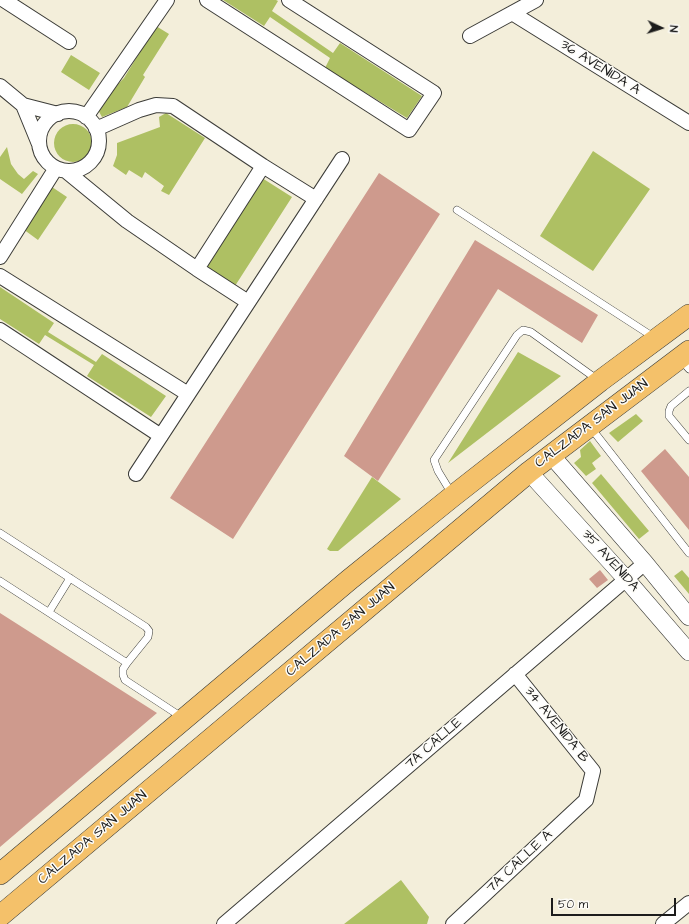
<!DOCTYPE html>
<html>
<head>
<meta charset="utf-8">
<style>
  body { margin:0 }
  #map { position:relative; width:689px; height:924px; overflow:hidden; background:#f3eeda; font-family:"Architects Daughter",sans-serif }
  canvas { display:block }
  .north { position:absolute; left:641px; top:8px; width:40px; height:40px; -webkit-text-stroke:3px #fdfcf7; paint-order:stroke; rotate:94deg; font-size:11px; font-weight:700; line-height:16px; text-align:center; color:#1c1c1c }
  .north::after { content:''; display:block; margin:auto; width:14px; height:18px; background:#1c1c1c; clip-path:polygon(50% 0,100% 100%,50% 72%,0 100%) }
  .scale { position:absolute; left:551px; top:898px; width:125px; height:18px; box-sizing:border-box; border:2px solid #1c1c1c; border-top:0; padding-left:5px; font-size:12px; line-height:14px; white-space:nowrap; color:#1c1c1c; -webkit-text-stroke:3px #fdfcf7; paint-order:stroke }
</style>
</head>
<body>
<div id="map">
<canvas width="689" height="924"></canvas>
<div class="north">N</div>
<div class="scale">50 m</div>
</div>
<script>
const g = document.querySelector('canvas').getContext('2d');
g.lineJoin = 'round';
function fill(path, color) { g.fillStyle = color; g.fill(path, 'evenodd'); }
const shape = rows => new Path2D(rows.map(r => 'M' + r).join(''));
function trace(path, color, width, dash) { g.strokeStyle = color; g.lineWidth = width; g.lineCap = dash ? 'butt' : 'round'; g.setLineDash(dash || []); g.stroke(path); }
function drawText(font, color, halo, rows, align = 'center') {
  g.font = font + ' "Architects Daughter",sans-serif'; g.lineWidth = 3; g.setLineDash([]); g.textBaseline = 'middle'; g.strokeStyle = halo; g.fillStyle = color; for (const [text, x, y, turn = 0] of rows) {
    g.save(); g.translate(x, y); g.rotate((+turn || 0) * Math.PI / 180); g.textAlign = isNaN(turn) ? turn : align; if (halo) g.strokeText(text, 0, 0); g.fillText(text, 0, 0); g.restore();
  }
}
fill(shape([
  [223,0,276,0,278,1,272,11,333,53,340,43,422,96,407,118,325,68,330,58,270,17,264,26],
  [156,26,169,34,143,75,145,77,127,107,102,117,98,110,101,101,124,78],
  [71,55,100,73,89,90,61,72],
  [166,113,205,138,169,195,161,191,164,186,145,172,142,178,129,170,126,175,113,166,117,155,117,143,160,127,159,117],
  '54 143a19 19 0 1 1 38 0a19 19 0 1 1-38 0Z',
  [7,147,11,164,18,174,24,179,33,171,38,174,22,194,0,179,0,157],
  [593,151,650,189,593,271,540,236],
  [262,178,292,197,235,286,206,267],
  [52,187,67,197,38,240,23,229],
  [0,287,54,323,48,332,96,362,102,354,166,396,151,417,87,376,94,365,45,335,39,344,0,319],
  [518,352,561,376,448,463],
  [636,414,643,421,618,442,609,433],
  [590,441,601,456,592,463,596,469,586,476,574,463,581,457,580,450],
  [601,474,649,531,639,539,592,483],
  [372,477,401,499,338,551,330,551,327,549],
  [682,570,689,578,689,594,674,576],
  [401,880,429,917,427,924,344,924]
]), '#aec063');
fill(shape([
  [379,173,440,214,233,539,170,498],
  [475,240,598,315,582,343,498,289,378,481,344,456],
  [665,449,689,477,689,530,641,471],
  [600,570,608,580,597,588,589,579],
  [0,613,157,713,0,847]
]), '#ce9a8d');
const service = shape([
  [457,210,655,338],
  [681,360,689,369],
  [689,391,671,406,669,411,669,416,689,440],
  [591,428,689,553],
  [452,494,438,471,434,460,517,335,523,330,531,332,598,380],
  [0,533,146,627,149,631,148,637,127,663,123,669,123,675,125,680,183,718],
  [0,581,127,663],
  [49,612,70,578]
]);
const minor = shape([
  [4,0,69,42],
  [207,0,409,130,434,93,289,0],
  [512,13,689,123],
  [470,36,536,0],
  [0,86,23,105,58,114],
  [23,105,39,144],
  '39 141a30 30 0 1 1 60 0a30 30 0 1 1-60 0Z',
  [86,117,167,0],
  [96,129,139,110,156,105,173,106,263,166,316,199],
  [66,171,127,221,197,269,248,302],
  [0,257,56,168],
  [197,269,263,166],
  [0,276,188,394],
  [0,330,161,436],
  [136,474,342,159],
  [224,924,645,563],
  [453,924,586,800,593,771,515,674],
  [663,924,689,903]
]);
const tertiary = shape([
  [551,455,645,563,689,617],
  [529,472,626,579,689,652]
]);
const primary = shape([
  [0,874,349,580,453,496,600,381,689,315],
  [0,916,529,472,689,351]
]);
trace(service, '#3c3c38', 8);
trace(minor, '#3c3c38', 16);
trace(tertiary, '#3c3c38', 18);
trace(primary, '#3c3c38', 22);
trace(service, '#fff', 7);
trace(minor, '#fff', 14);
trace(tertiary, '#fff', 17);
trace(primary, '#f4c16a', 21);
drawText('14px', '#1c1c1c', '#fdfcf7', [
  ["36 AVENIDA A",600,68,32],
  ["CALZADA SAN JUAN",592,424,-37],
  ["35 AVENIDA",610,561,48],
  ["CALZADA SAN JUAN",341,630,-40],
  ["34 AVENIDA B",556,725,51],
  ["7A CALLE",434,744,-41],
  ["CALZADA SAN JUAN",93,838,-40],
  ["7A CALLE A",520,862,-43]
]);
</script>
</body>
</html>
